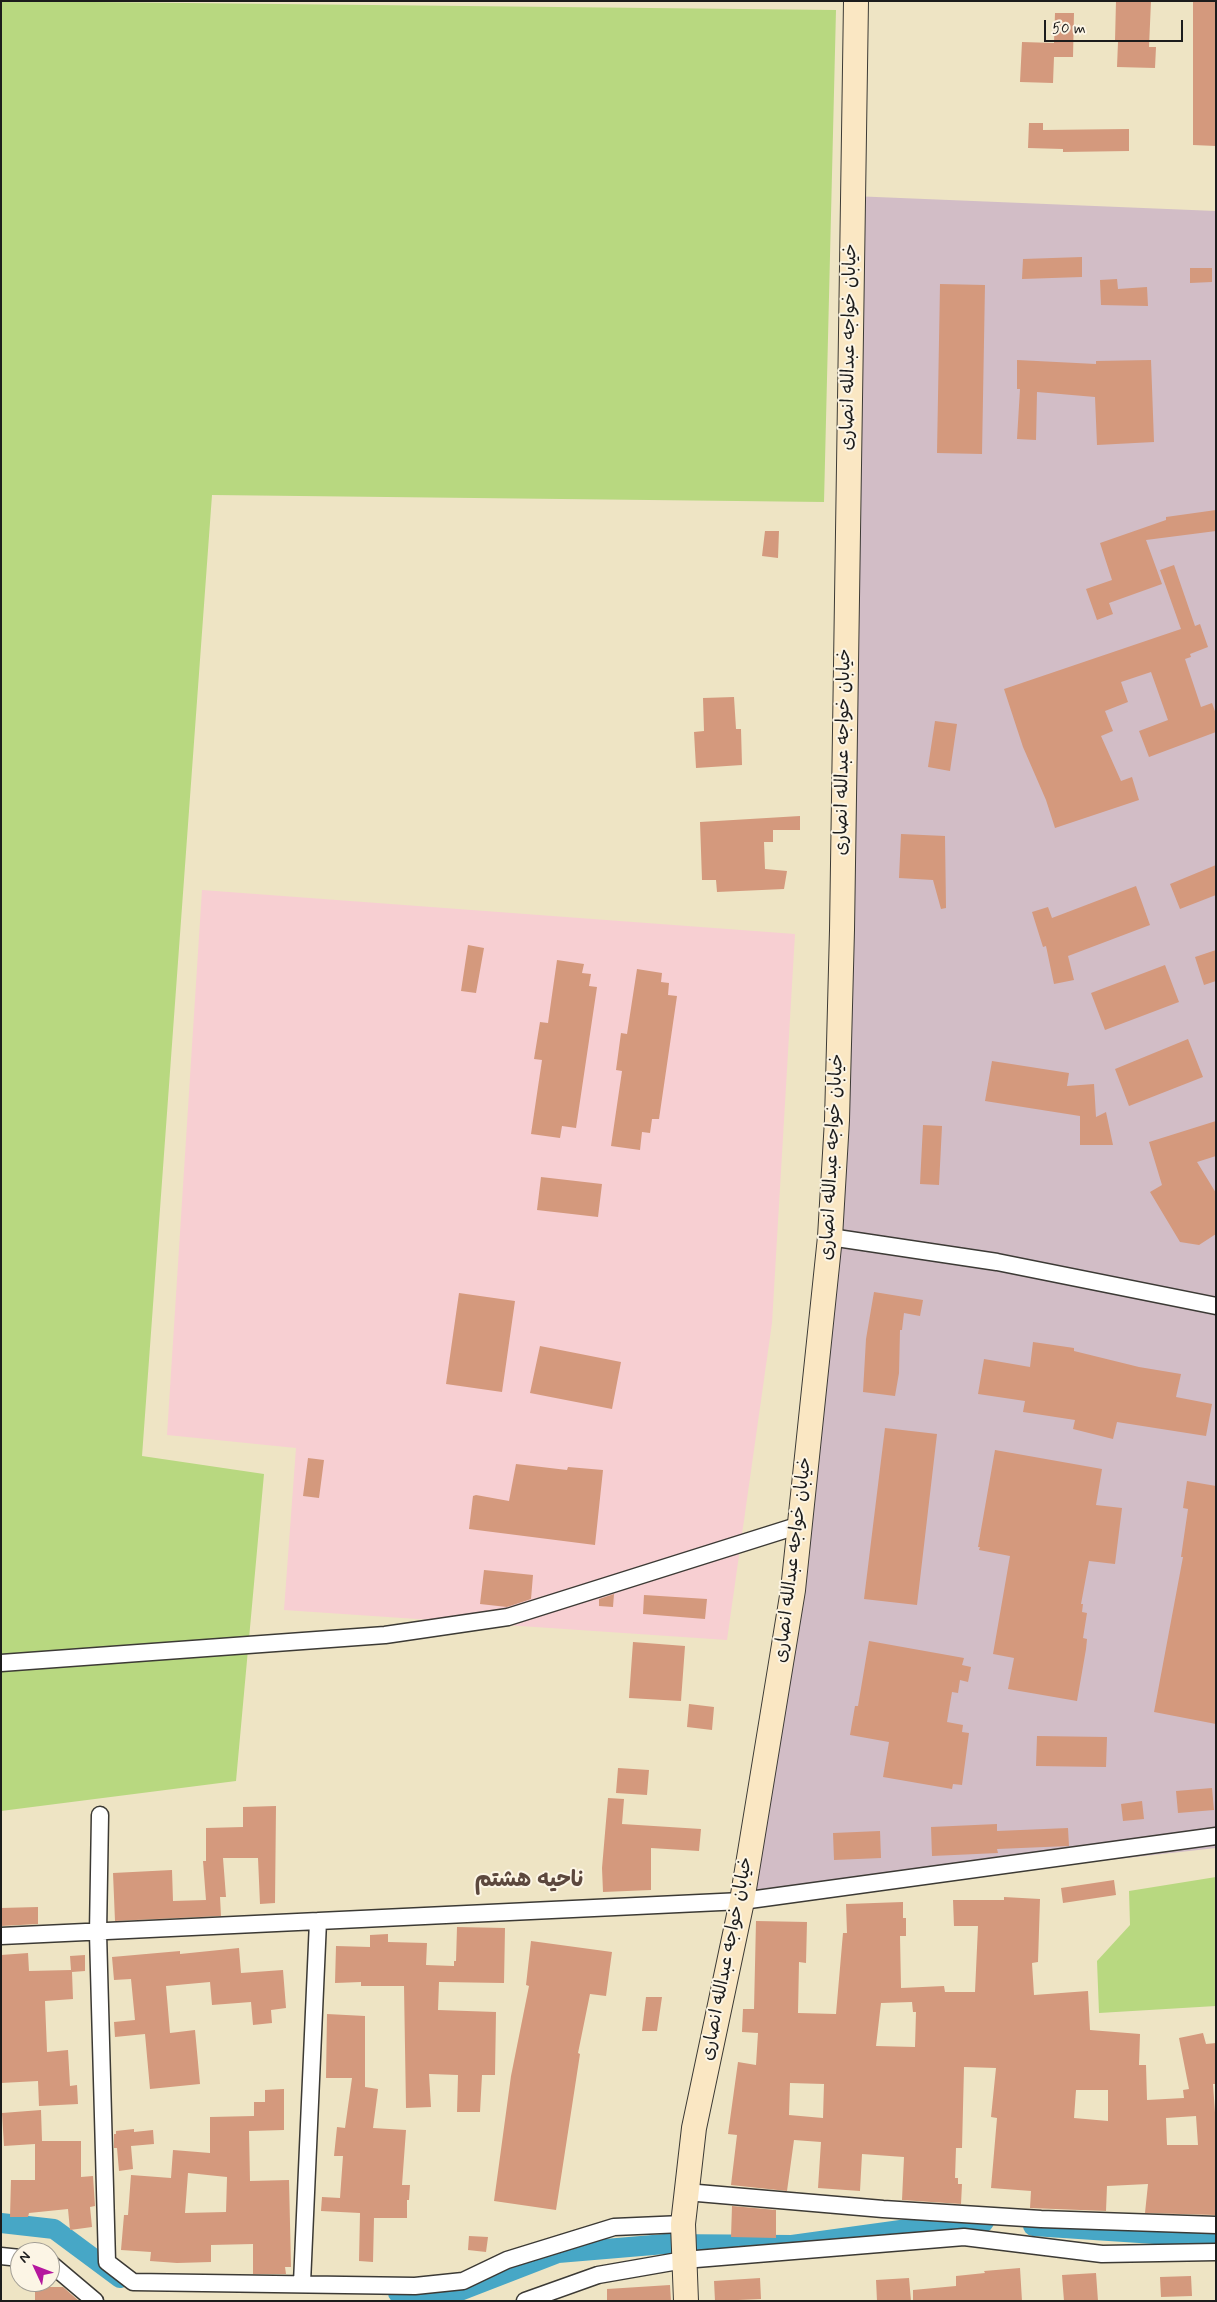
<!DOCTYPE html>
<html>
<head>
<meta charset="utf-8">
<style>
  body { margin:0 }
  #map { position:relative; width:1217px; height:2302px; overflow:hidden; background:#eee4c4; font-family:Mynerve,sans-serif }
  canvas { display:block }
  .frame { position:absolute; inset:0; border:2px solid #1c1c1c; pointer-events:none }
  .north { position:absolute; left:10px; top:2242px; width:50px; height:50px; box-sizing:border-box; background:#fcf5e5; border:1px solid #a29e95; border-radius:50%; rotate:313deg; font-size:14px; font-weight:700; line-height:20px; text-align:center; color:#1c1c1c }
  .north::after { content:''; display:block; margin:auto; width:18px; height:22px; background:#b5179e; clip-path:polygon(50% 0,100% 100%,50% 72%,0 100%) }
  .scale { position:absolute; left:1044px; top:20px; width:139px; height:22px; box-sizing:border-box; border:2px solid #1c1c1c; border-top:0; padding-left:6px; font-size:15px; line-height:18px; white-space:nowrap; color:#1c1c1c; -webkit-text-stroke:4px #fcf5e5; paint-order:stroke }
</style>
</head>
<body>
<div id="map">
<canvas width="1217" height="2302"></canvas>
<div class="frame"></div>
<div class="north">N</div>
<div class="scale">50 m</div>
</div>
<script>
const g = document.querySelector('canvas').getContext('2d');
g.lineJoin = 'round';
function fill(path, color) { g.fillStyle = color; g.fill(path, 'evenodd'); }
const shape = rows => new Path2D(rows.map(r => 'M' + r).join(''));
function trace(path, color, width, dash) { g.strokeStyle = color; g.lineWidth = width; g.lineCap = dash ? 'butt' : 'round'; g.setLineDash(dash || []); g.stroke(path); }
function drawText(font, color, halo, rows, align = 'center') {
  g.font = font + ' Mynerve,"Playpen Sans Arabic",sans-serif'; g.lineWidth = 4; g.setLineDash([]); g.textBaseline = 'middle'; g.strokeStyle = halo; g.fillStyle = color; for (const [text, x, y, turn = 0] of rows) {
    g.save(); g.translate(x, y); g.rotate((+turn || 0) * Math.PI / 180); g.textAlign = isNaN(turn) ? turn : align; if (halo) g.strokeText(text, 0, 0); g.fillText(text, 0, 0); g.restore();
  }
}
fill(shape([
  [202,890,795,934,772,1323,727,1640,284,1610,296,1448,167,1435]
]), '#f7cfd2');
fill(shape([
  [852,196,1216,211,1216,1848,742,1901,823,1314]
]), '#d2bdc6');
fill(shape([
  [1,1,836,10,824,502,212,495,142,1456,264,1474,236,1781,1,1811],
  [1216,1877,1216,2006,1099,2013,1097,1961,1130,1925,1129,1891]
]), '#b8d880');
trace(shape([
  [1,2223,54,2229,120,2278],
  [1033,2226,1216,2238],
  [398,2293,452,2294,558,2253,665,2244,792,2245,966,2221,984,2222]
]), '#47a7c6', 20);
fill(shape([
  [1116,1,1151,1,1149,47,1156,47,1155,68,1117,67,1118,42,1115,41],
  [1193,1,1216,1,1216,146,1193,145],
  [1055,13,1074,13,1073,57,1054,57,1053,83,1020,82,1022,42,1054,43],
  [1029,123,1043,123,1043,130,1129,129,1129,151,1063,152,1063,149,1028,148],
  [1082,257,1082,277,1022,279,1023,259],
  [1190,268,1212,268,1212,282,1190,283],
  [1117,279,1118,289,1147,287,1148,306,1101,305,1100,280],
  [940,284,985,285,982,454,937,453],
  [1017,360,1096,364,1096,361,1151,360,1154,442,1097,445,1095,397,1037,392,1036,440,1017,439,1020,389,1017,389],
  [1216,510,1216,531,1146,540,1162,584,1109,603,1113,614,1097,620,1086,589,1112,580,1100,543,1166,520,1166,517],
  [765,531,779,531,778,558,762,556],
  [1174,565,1195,626,1200,624,1208,647,1190,654,1191,657,1185,659,1201,707,1212,703,1216,714,1216,732,1149,757,1139,731,1168,720,1151,672,1121,682,1128,702,1105,711,1113,731,1101,736,1121,781,1132,777,1139,800,1055,828,1046,800,1023,747,1004,689,1181,629,1160,570],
  [734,697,736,729,741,729,742,765,696,768,694,732,704,731,703,698],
  [935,721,957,724,950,771,928,767],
  [800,816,800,830,773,830,773,842,764,842,765,869,787,871,784,889,717,892,716,880,702,880,700,822],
  [901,834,945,836,946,908,941,909,933,880,899,878],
  [1216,865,1216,895,1180,909,1170,884],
  [1136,886,1150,925,1068,956,1074,980,1054,984,1046,946,1043,947,1032,912,1048,907,1052,918],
  [468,945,484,948,476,993,461,991],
  [1216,950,1216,981,1204,985,1195,957],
  [557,960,584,964,582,973,591,974,589,986,597,987,576,1128,562,1126,560,1138,531,1134,542,1060,534,1059,540,1022,548,1023],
  [1165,965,1179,1002,1105,1030,1091,993],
  [637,969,662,973,661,982,669,983,668,995,677,996,659,1119,652,1119,650,1133,642,1132,640,1150,611,1146,622,1071,616,1070,621,1033,627,1034],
  [1188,1039,1203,1077,1129,1106,1115,1069],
  [992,1061,1069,1073,1067,1086,1094,1084,1096,1117,1106,1112,1113,1145,1080,1145,1080,1116,985,1101],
  [1216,1121,1216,1156,1197,1162,1216,1193,1216,1234,1199,1245,1180,1242,1150,1192,1162,1185,1149,1142],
  [923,1125,942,1126,939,1185,920,1184],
  [541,1177,602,1184,598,1217,537,1210],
  [874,1292,923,1300,920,1316,904,1313,902,1330,900,1330,899,1373,895,1396,863,1392,866,1339],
  [459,1293,515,1301,502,1392,446,1384],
  [1033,1342,1074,1348,1074,1351,1139,1367,1181,1374,1176,1397,1212,1404,1206,1436,1117,1422,1113,1439,1073,1429,1075,1420,1023,1412,1025,1401,978,1394,984,1359,1030,1367],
  [540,1346,621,1362,612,1409,530,1393],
  [885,1428,937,1434,917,1605,864,1599],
  [995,1450,1102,1469,1096,1505,1122,1508,1115,1564,1089,1561,1081,1604,1083,1604,1082,1612,1087,1613,1083,1638,1087,1639,1086,1649,1077,1701,1008,1689,1014,1658,993,1654,1010,1556,979,1550,980,1547,978,1547],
  [308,1458,324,1460,319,1498,303,1496],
  [516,1464,567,1470,568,1467,603,1470,595,1545,469,1529,473,1496,476,1495,509,1501],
  [1187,1481,1216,1486,1216,1724,1154,1712,1183,1557,1181,1557,1188,1509,1183,1508],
  [484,1570,533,1575,531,1599,507,1607,480,1604],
  [614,1594,613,1607,599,1606,599,1599],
  [644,1595,707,1599,705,1619,643,1614],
  [869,1641,964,1658,962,1665,971,1667,968,1682,960,1680,958,1693,952,1692,947,1722,963,1725,962,1732,969,1733,962,1785,953,1784,952,1789,883,1777,889,1742,850,1735,855,1706,858,1706],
  [633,1642,685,1646,681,1701,629,1698],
  [689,1704,714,1707,712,1730,687,1727],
  [1037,1736,1107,1737,1106,1767,1036,1766],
  [618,1768,649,1770,647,1795,616,1793],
  [1212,1788,1214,1810,1178,1813,1176,1791],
  [608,1798,624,1799,622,1824,701,1829,699,1851,651,1848,651,1890,603,1892,602,1868],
  [1142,1801,1144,1819,1123,1821,1121,1804],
  [276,1806,275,1903,260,1904,258,1858,223,1858,226,1897,220,1897,221,1916,115,1921,113,1873,172,1870,173,1901,206,1900,203,1861,206,1861,206,1828,243,1827,243,1807],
  [997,1824,997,1831,1068,1828,1069,1846,997,1849,998,1853,932,1856,931,1827],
  [880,1831,881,1858,834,1860,833,1833],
  [1114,1880,1116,1895,1063,1903,1061,1888],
  [1004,1897,1040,1899,1038,1962,1032,1963,1034,1995,1088,1991,1090,2030,1140,2034,1139,2065,1146,2065,1147,2100,1184,2098,1183,2090,1189,2089,1179,2038,1203,2033,1206,2044,1216,2043,1216,2084,1213,2084,1216,2127,1216,2215,1145,2213,1148,2184,1107,2186,1106,2211,1030,2208,1031,2191,991,2188,997,2118,991,2117,996,2068,964,2067,962,2148,956,2148,955,2178,958,2178,958,2184,962,2184,961,2204,902,2200,904,2157,862,2154,860,2191,818,2188,821,2142,794,2140,787,2191,731,2185,737,2135,728,2134,738,2062,756,2065,758,2033,742,2032,743,2009,754,2009,756,1921,807,1922,806,1963,799,1962,798,2013,836,2014,843,1933,847,1933,846,1904,903,1902,903,1918,906,1918,906,1936,900,1936,901,1988,944,1986,945,1992,975,1992,978,1926,954,1926,953,1900,1004,1900],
  [912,2002,913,2012,916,2012,915,2047,876,2046,881,2003],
  [790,2083,824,2084,823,2118,789,2115],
  [1076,2090,1108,2090,1108,2121,1074,2118],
  [1196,2116,1198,2145,1167,2145,1166,2118],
  [38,1907,38,1924,1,1926,1,1908],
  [457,1927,505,1928,504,1983,439,1982,438,2010,496,2012,495,2075,482,2075,480,2112,457,2112,458,2075,429,2074,431,2107,406,2108,404,1986,361,1986,361,1982,335,1983,336,1946,370,1947,370,1935,388,1934,388,1942,427,1943,426,1965,454,1966,454,1961,456,1961],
  [531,1941,612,1952,606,1996,590,1994,578,2053,580,2054,556,2210,494,2201,511,2076,529,1986,526,1985],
  [239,1948,241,1973,283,1970,286,2008,271,2010,272,2023,253,2025,251,2002,212,2005,210,1982,166,1986,170,2033,195,2030,200,2084,150,2089,145,2034,115,2037,114,2022,135,2020,131,1979,114,1980,112,1957,180,1951,180,1954],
  [28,1953,29,1971,71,1970,70,1956,85,1955,85,1971,72,1972,73,1999,45,2001,47,2052,68,2050,70,2086,77,2085,78,2104,39,2106,38,2081,1,2083,1,1955],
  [646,1997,662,1997,657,2031,642,2031],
  [327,2014,365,2016,365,2087,378,2089,373,2128,406,2130,402,2185,410,2185,409,2200,407,2200,407,2218,374,2218,373,2262,359,2261,360,2213,321,2211,322,2197,340,2198,343,2156,334,2156,337,2127,345,2128,352,2078,326,2078],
  [284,2089,284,2130,249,2131,250,2181,289,2180,291,2267,285,2267,286,2274,253,2274,253,2244,211,2245,211,2262,177,2263,150,2261,151,2252,121,2250,124,2215,128,2215,131,2175,171,2178,173,2150,210,2153,210,2117,254,2116,254,2102,265,2102,265,2090],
  [188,2173,227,2177,226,2212,185,2213],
  [41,2110,42,2141,81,2141,81,2177,93,2176,95,2206,90,2207,92,2227,70,2230,68,2209,29,2213,28,2217,10,2217,11,2180,35,2180,35,2144,4,2146,2,2113],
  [134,2129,134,2132,153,2130,154,2144,131,2146,133,2169,119,2171,117,2148,114,2148,114,2134,116,2134,116,2131],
  [732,2206,776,2210,776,2238,731,2237],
  [469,2236,488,2237,486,2252,468,2250],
  [1020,2268,1022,2301,913,2301,913,2290,956,2286,956,2276,985,2273,984,2271],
  [1096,2273,1098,2301,1064,2301,1062,2275],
  [1191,2276,1192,2296,1161,2297,1160,2277],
  [760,2278,761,2299,715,2301,714,2281],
  [909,2278,911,2301,877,2301,876,2280],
  [670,2285,671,2301,607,2301,607,2289],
  [35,2287,63,2287,79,2301,35,2301]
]), '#d4997d');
const street = shape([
  [830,1237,997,1262,1216,1306],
  [1,1663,385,1635,508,1617,800,1525],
  [100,1815,98,1933,107,2262,133,2282,415,2286,463,2281,507,2260,614,2227,683,2224],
  [1,1936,742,1901,1216,1836],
  [686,2192,883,2209,1041,2219,1216,2225],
  [1,2256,20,2258],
  [50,2263,95,2301],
  [302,2283,318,1921],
  [525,2301,598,2275,684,2260,964,2237,1102,2254,1216,2252]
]);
const secondary = shape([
  [686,2301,683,2224,694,2128,742,1901,793,1590,830,1237,837,1120,842,930,856,1]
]);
trace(street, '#3c3a35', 19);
trace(secondary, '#3c3a35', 26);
trace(street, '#fff', 16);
trace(secondary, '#fae7c3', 24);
drawText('18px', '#1c1c1c', '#fcf5e5', [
  ["خیابان خواجه عبدالله انصاری",850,347,-89],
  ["خیابان خواجه عبدالله انصاری",844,752,-89],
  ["خیابان خواجه عبدالله انصاری",833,1157,-87],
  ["خیابان خواجه عبدالله انصاری",794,1560,-83],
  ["خیابان خواجه عبدالله انصاری",728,1959,-79]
]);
drawText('bold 22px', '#5c483e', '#fcf5e5', [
  ["ناحیه هشتم",529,1881]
]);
</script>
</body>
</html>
